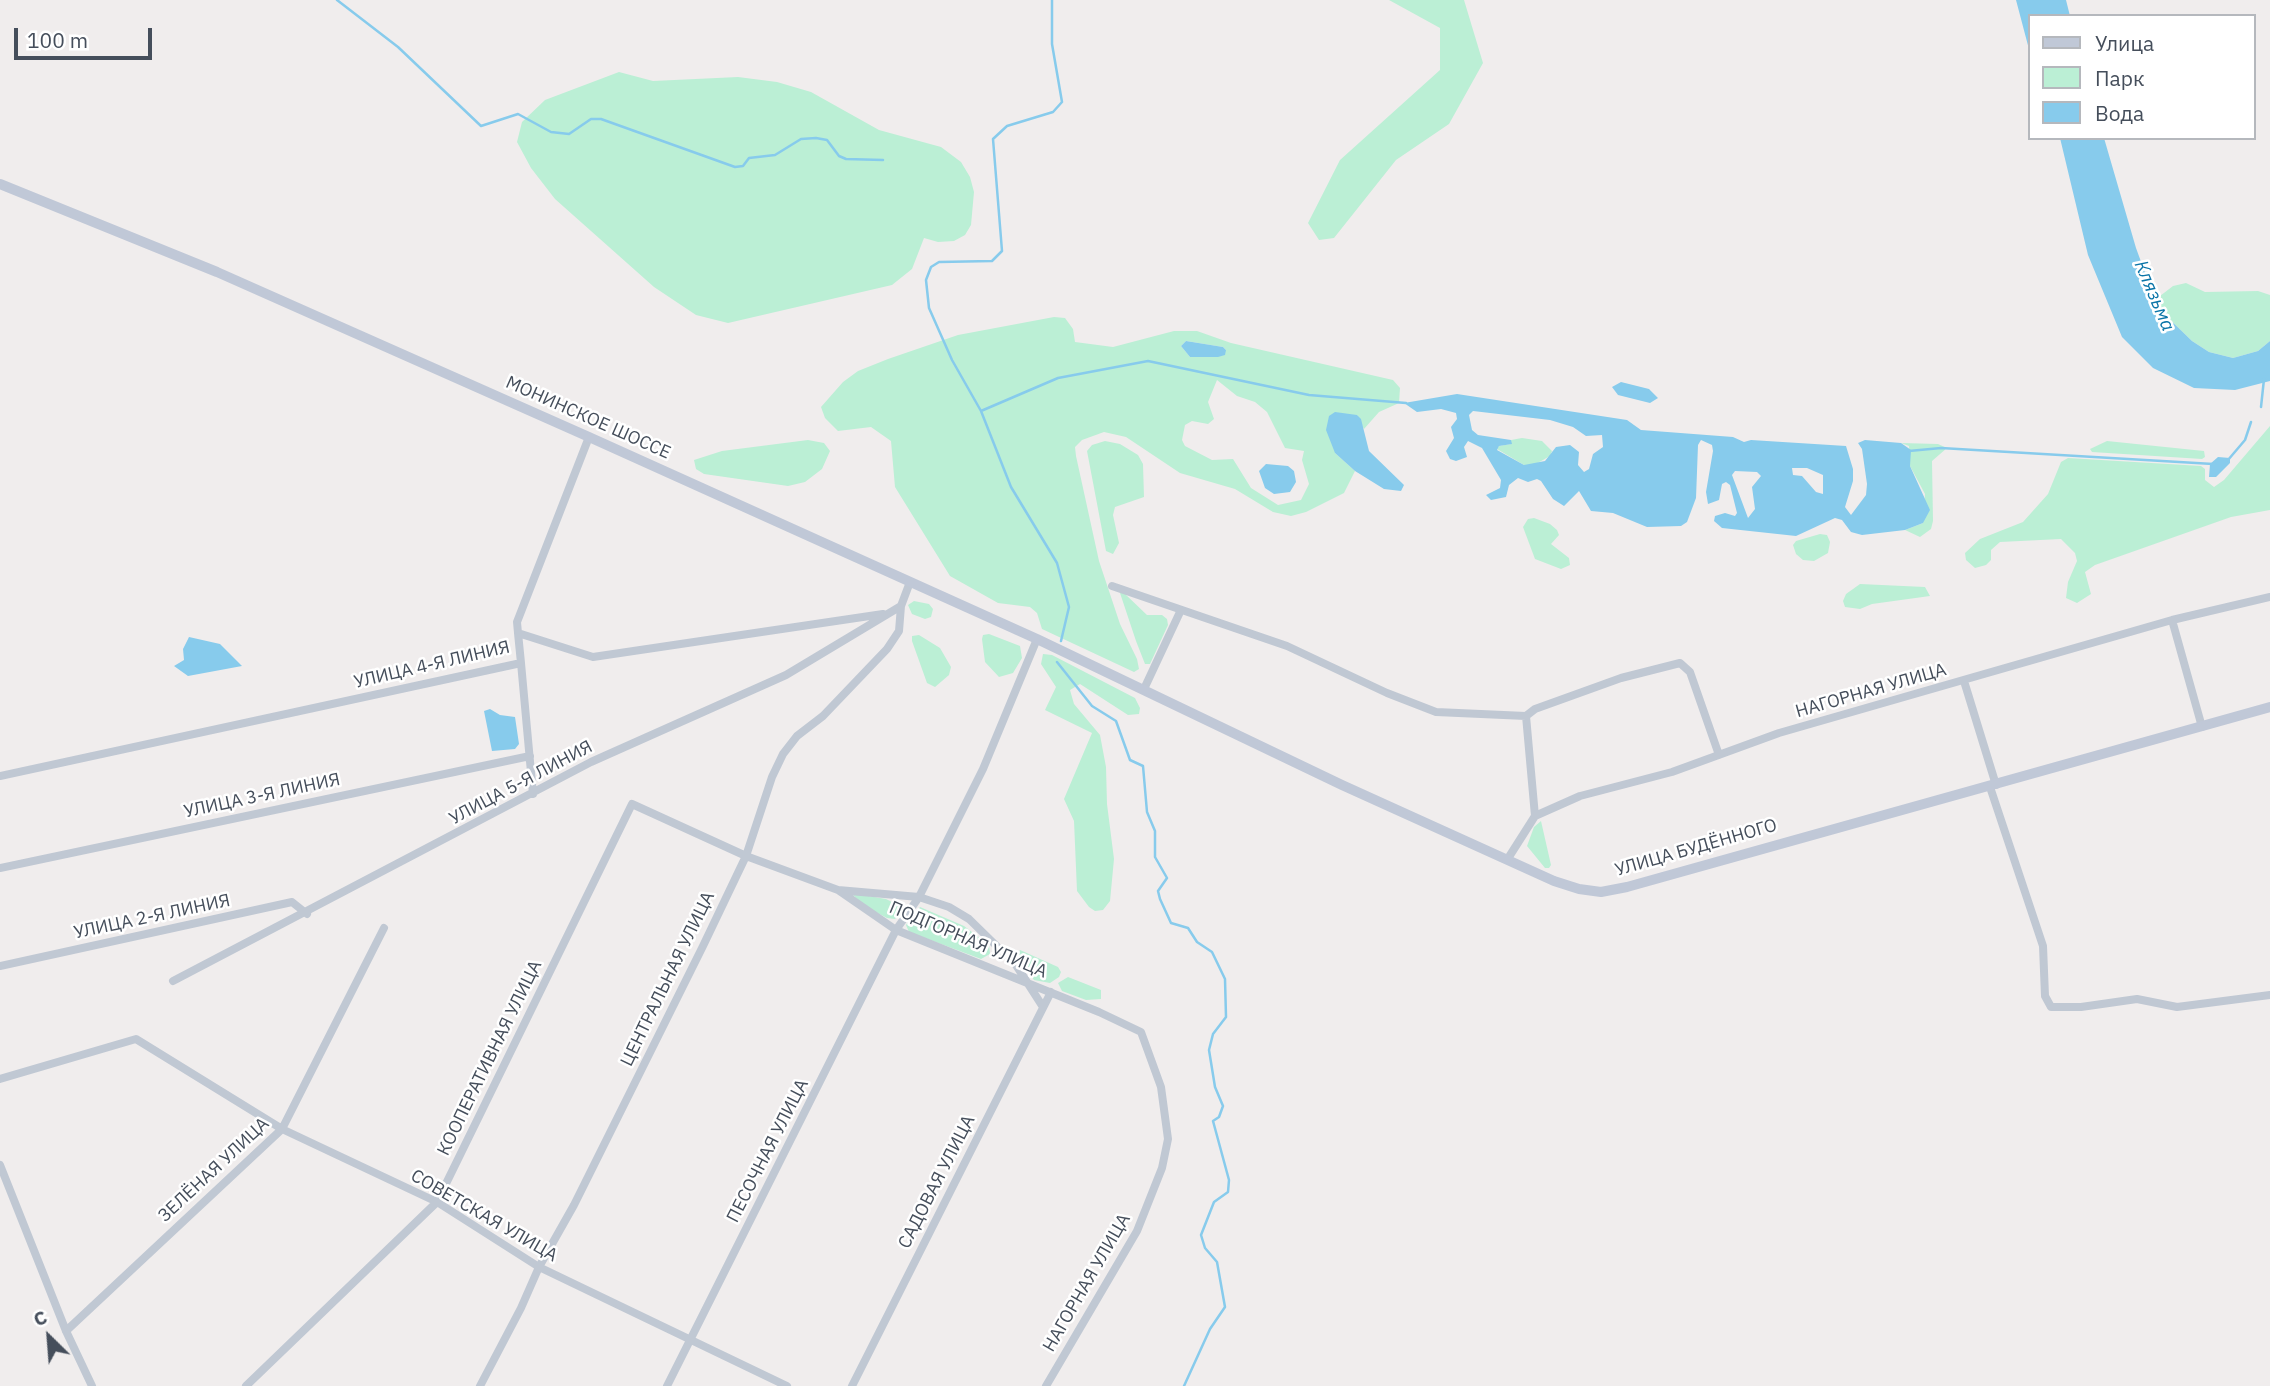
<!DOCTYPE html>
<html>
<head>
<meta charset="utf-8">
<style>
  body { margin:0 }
  #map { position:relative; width:2270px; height:1386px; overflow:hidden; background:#f0eded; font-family:"IBM Plex Sans",sans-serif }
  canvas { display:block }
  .legend { position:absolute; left:2028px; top:14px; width:228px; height:126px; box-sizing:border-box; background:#fff; border:2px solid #b5b8bd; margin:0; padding:9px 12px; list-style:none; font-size:21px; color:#454e5b }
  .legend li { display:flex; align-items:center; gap:14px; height:35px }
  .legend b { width:35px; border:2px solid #b5b8bd }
  .north { position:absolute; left:14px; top:1302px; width:70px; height:70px; -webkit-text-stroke:5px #fff; paint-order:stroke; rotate:335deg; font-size:19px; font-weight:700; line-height:28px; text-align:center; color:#454e5b }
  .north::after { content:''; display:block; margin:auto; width:24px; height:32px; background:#454e5b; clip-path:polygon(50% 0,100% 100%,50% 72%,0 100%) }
  .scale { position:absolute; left:14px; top:28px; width:138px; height:32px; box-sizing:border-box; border:4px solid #454e5b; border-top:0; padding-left:9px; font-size:21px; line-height:24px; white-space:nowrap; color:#454e5b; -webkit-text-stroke:5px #fff; paint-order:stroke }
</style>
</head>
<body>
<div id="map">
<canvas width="2270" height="1386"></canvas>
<ul class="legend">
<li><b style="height:9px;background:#c0c8d7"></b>Улица</li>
<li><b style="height:19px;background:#bbefd5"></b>Парк</li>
<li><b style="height:19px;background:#87cbec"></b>Вода</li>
</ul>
<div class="north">С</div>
<div class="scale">100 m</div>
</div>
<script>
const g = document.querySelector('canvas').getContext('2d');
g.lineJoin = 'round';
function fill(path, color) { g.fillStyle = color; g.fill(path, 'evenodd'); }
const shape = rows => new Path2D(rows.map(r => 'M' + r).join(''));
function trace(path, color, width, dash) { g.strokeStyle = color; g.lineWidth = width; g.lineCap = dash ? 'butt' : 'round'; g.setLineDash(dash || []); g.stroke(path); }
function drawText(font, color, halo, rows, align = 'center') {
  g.font = font + ' "IBM Plex Sans",sans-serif'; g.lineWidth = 5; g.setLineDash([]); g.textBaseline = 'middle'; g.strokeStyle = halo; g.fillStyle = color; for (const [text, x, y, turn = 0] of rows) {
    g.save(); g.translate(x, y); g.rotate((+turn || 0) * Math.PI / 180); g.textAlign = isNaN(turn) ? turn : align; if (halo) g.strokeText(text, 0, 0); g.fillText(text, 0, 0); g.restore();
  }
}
fill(shape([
  [1389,0,1464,0,1483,63,1449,124,1396,160,1334,238,1319,240,1308,223,1340,160,1440,70,1440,28],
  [619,72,653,81,738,77,777,82,811,92,879,130,941,147,961,162,970,177,974,192,971,225,965,235,954,241,938,242,924,238,912,269,892,285,728,323,696,315,654,287,555,199,531,168,517,142,522,122,545,100],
  [2186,283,2205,292,2258,291,2270,295,2270,341,2258,351,2233,358,2209,352,2192,341,2158,308,2160,296,2173,286],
  [1054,317,1065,318,1073,329,1075,342,1113,347,1174,331,1197,331,1231,343,1393,380,1400,388,1399,403,1379,412,1364,429,1357,415,1335,453,1355,471,1344,493,1306,512,1291,516,1273,512,1235,489,1180,473,1126,437,1104,432,1082,440,1075,447,1076,456,1099,561,1120,624,1137,659,1139,669,1134,672,1042,629,1037,613,1030,607,998,603,950,576,895,487,891,441,871,427,838,431,825,418,821,407,843,382,858,371,888,359,958,335],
  [1186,341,1223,347,1226,350,1190,357,1181,346],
  [1217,380,1237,396,1255,402,1267,412,1285,448,1304,451,1302,460,1309,484,1301,500,1278,505,1251,488,1233,459,1212,460,1185,446,1182,440,1185,425,1192,421,1208,424,1214,419,1208,402],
  [2270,426,2270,510,2231,517,2095,565,2085,572,2091,594,2077,603,2066,598,2068,582,2077,561,2075,553,2061,539,2000,542,1991,550,1991,560,1986,565,1975,568,1966,560,1965,553,1980,539,2023,522,2048,494,2061,462,2068,458,2201,466,2205,469,2205,480,2214,487,2224,480],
  [1522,438,1542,441,1552,451,1550,456,1534,465,1524,465,1497,449,1499,446,1511,444,1511,440],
  [808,440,824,443,830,451,822,469,805,482,788,486,704,474,696,469,694,460,722,451],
  [1105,441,1120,444,1138,455,1143,464,1144,497,1115,507,1113,515,1119,543,1113,554,1106,551,1087,451,1092,445],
  [2107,441,2204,451,2205,457,2202,459,2092,452,2090,449],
  [1901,443,1938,444,1947,448,1932,461,1933,521,1931,529,1920,537,1905,530,1923,523,1925,494,1910,466,1909,446],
  [1534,518,1550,524,1557,530,1559,535,1551,544,1569,558,1570,565,1561,569,1535,559,1523,527,1528,519],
  [1820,534,1827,535,1830,542,1828,553,1814,561,1803,560,1796,554,1793,545,1796,541],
  [1860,584,1925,587,1930,596,1872,604,1860,609,1845,607,1843,601,1846,594],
  [1123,592,1147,615,1162,615,1167,619,1168,625,1150,664,1145,664,1136,641,1120,593],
  [914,601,929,604,933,609,931,617,925,619,912,614,908,605],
  [989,634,1020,646,1022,658,1013,673,999,677,985,662,982,639,983,635],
  [919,635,940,648,951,667,949,675,935,687,927,683,912,641,912,636],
  [1043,654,1052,655,1135,698,1140,708,1139,714,1128,715,1080,684,1070,690,1074,704,1100,735,1106,767,1107,804,1114,859,1110,901,1103,910,1095,911,1089,907,1077,891,1074,821,1064,799,1092,733,1045,710,1056,687,1041,664],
  [1541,821,1551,865,1549,868,1545,868,1527,846,1534,827],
  [851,893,886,899,902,907,901,912,895,919,887,918,864,906],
  [920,907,964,926,989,945,990,954,981,959,909,932,906,925],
  [1020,950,1058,967,1061,972,1059,977,1050,983,1034,980,1017,957],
  [1068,977,1101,990,1101,999,1086,1000,1062,991,1058,983]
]), '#bbefd5');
fill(shape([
  [2016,0,2066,0,2070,16,2030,16,2030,53],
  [2060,138,2104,138,2136,248,2158,308,2192,341,2209,352,2233,358,2258,351,2270,341,2270,381,2235,390,2194,388,2153,368,2122,337,2088,255],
  [1186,341,1223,347,1226,350,1225,355,1218,357,1190,357,1181,346],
  [1621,382,1649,389,1658,398,1650,403,1618,395,1612,387],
  [1457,394,1627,420,1641,430,1733,437,1744,442,1751,440,1846,446,1853,469,1853,481,1845,507,1851,515,1866,495,1867,484,1862,449,1858,443,1865,440,1901,443,1911,450,1910,466,1930,510,1923,523,1905,530,1862,535,1851,532,1842,520,1835,518,1796,536,1722,528,1714,521,1715,516,1725,513,1735,516,1737,513,1730,485,1726,482,1722,484,1719,500,1708,504,1706,492,1713,451,1712,445,1701,440,1698,445,1696,498,1687,522,1681,526,1647,527,1613,513,1591,511,1579,491,1564,506,1553,499,1541,481,1537,479,1528,482,1518,478,1509,485,1506,497,1491,500,1486,495,1500,488,1501,480,1482,448,1468,441,1464,447,1467,457,1456,461,1450,459,1446,451,1454,438,1451,427,1457,419,1456,413,1441,409,1417,412,1404,403],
  [1473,411,1550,420,1573,427,1586,436,1602,435,1603,447,1593,454,1589,469,1584,472,1578,465,1579,452,1570,445,1556,447,1545,461,1524,465,1497,450,1499,446,1512,444,1511,440,1478,435,1472,430,1469,415],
  [1792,468,1807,468,1823,475,1823,494,1816,492,1802,476,1793,475],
  [1735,471,1757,472,1761,476,1752,487,1755,509,1748,518,1732,475],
  [1335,412,1357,415,1361,419,1369,451,1404,485,1401,491,1384,489,1355,471,1335,453,1326,430,1329,416],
  [2218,457,2230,458,2230,463,2216,477,2209,477,2210,464],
  [1266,464,1288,466,1294,471,1296,482,1290,492,1274,494,1265,488,1259,471],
  [189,637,220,644,242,666,188,676,174,666,184,660,183,649],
  [490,709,500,715,515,717,519,744,515,749,492,751,484,711]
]), '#87cbec');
trace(shape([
  [337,0,398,47,481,126,518,114,551,132,569,134,591,119,601,119,735,167,743,166,749,158,775,155,801,139,816,138,827,140,839,156,846,159,883,160],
  [1052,0,1052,44,1062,102,1053,112,1007,126,993,139,1002,251,992,261,939,262,931,267,926,280,929,308,952,360,981,411,1011,487,1057,563,1069,607,1061,641],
  [2261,407,2264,379],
  [981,411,1058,378,1148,361,1309,395,1406,403],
  [1909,451,1941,448,2213,464],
  [2228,460,2245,440,2251,422],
  [1057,662,1092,706,1116,721,1130,760,1143,766,1147,812,1155,831,1155,857,1167,878,1158,891,1160,899,1171,923,1188,928,1197,942,1212,952,1225,979,1226,1017,1213,1034,1209,1050,1215,1087,1223,1106,1219,1117,1213,1121,1229,1180,1228,1192,1214,1202,1201,1235,1205,1248,1217,1262,1225,1307,1210,1329,1184,1386]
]), '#87cbec', 2.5);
trace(shape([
  [1112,586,1287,646,1387,693,1436,712,1526,716,1535,709,1621,678,1680,663,1690,672,1719,755],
  [2172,620,2202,727],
  [518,633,517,622,589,437],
  [521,663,533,794],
  [1964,681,1996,785],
  [1144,689,1180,612],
  [1526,716,1535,816],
  [0,776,521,663,518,633,593,657,883,614],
  [1990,787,2043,946,2045,996,2051,1007,2081,1007,2137,999,2177,1007,2270,995],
  [1507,860,1535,816,1580,796,1672,772,1779,733,1918,693,2172,620,2270,597],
  [0,868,530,756],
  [838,890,919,897,949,907,969,919,1016,965,1043,1007],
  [0,966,292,902,307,914],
  [173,981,591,762,786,675,901,606,910,582],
  [0,1079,136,1039,282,1129,437,1202,539,1267,787,1386],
  [0,1165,66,1331,92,1386],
  [66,1331,282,1129,384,928],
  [246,1386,437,1202,632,804,746,856,838,890,896,930,1099,1012,1141,1032,1161,1087,1168,1139,1162,1168,1137,1231,1046,1386],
  [480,1386,521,1308,539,1267,574,1205,703,946,746,856,772,777,783,754,797,736,823,716,887,649,899,631,901,606],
  [667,1386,896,930,919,897,983,769,1037,639],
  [852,1386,1051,992]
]), '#c0c8d3', 8);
trace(shape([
  [0,184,217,272,589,437,1037,639,1342,785,1554,881,1579,889,1601,892,1627,887,2270,707]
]), '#c0c8d7', 10);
drawText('18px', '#454e5b', '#fff', [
  ["МОНИНСКОЕ ШОССЕ",588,418,24],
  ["УЛИЦА 4-Я ЛИНИЯ",432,665,-13],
  ["НАГОРНАЯ УЛИЦА",1871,691,-16],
  ["УЛИЦА 5-Я ЛИНИЯ",521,783,-28],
  ["УЛИЦА 3-Я ЛИНИЯ",262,796,-12],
  ["УЛИЦА БУДЁННОГО",1696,848,-16],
  ["УЛИЦА 2-Я ЛИНИЯ",152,917,-12],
  ["ПОДГОРНАЯ УЛИЦА",968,940,23],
  ["ЦЕНТРАЛЬНАЯ УЛИЦА",668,979,-64],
  ["КООПЕРАТИВНАЯ УЛИЦА",490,1058,-64],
  ["ПЕСОЧНАЯ УЛИЦА",768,1151,-63],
  ["ЗЕЛЁНАЯ УЛИЦА",214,1170,-43],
  ["САДОВАЯ УЛИЦА",937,1182,-63],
  ["СОВЕТСКАЯ УЛИЦА",484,1216,30],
  ["НАГОРНАЯ УЛИЦА",1087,1283,-60]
]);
drawText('italic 19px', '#0b75a8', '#fff', [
  ["Клязьма",2154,296,67]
]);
</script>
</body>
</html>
